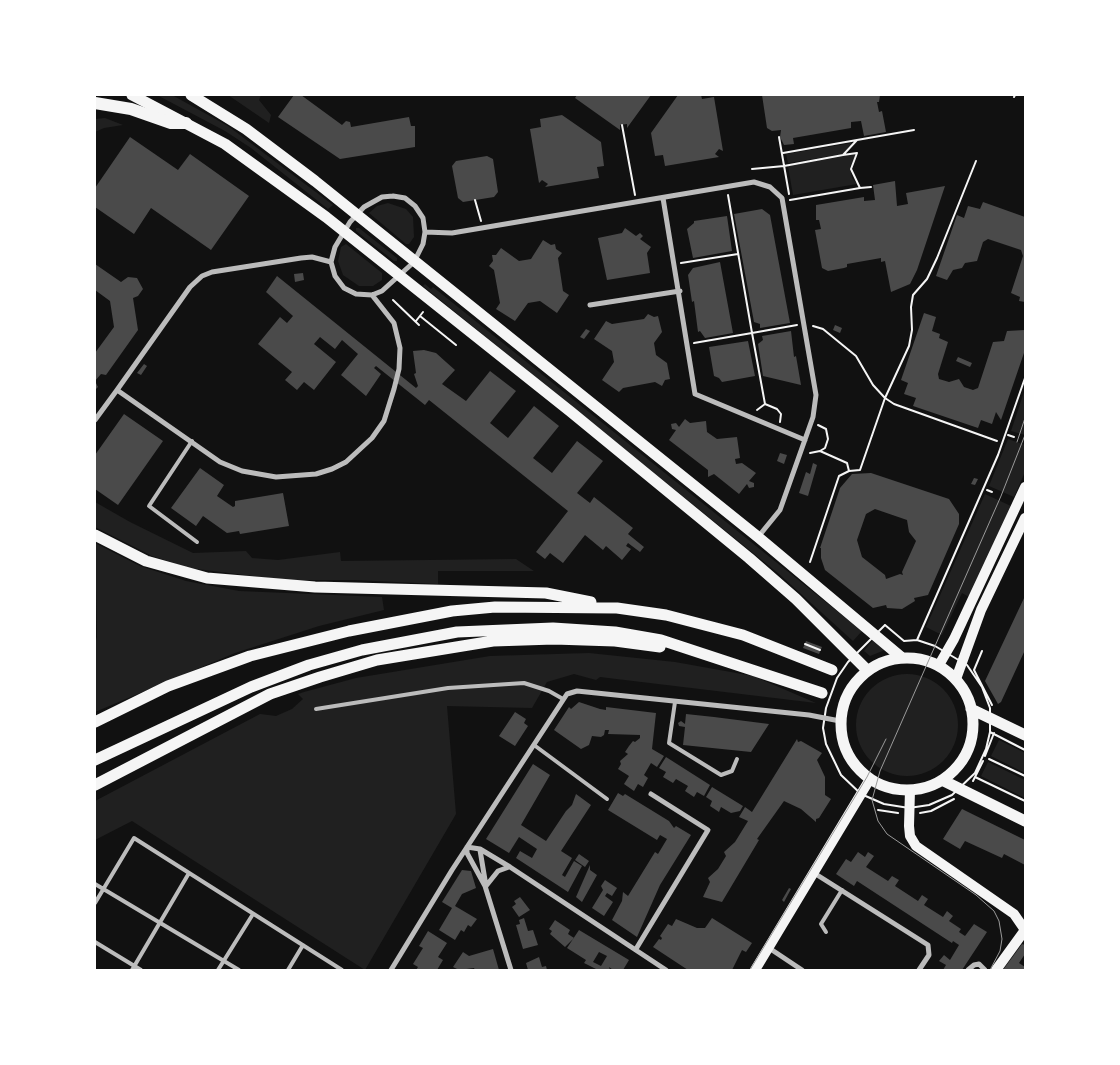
<!DOCTYPE html>
<html>
<head>
<meta charset="utf-8">
<style>
  body { margin:0 }
  #map { position:relative; width:1120px; height:1065px; overflow:hidden; background:#111; font-family:Jost,sans-serif }
  canvas { display:block }
  .frame { position:absolute; inset:0; border:96px solid #fff; pointer-events:none }
</style>
</head>
<body>
<div id="map">
<canvas width="1120" height="1065"></canvas>
<div class="frame"></div>
</div>
<script>
const g = document.querySelector('canvas').getContext('2d');
g.lineJoin = 'round';
function fill(path, color) { g.fillStyle = color; g.fill(path, 'evenodd'); }
const shape = rows => new Path2D(rows.map(r => 'M' + r).join(''));
function trace(path, color, width, dash) { g.strokeStyle = color; g.lineWidth = width; g.lineCap = dash ? 'butt' : 'round'; g.setLineDash(dash || []); g.stroke(path); }
fill(shape([
  [157,95,172,95,228,126,333,205,328,209,251,148,225,131],
  [228,95,261,95,259,100,271,115,269,123],
  [105,118,123,125,104,128,95,132,95,119],
  [852,143,843,154,788,163,786,154],
  [856,154,850,167,852,178,857,184,793,195,788,166],
  [388,203,406,209,413,217,414,237,409,244,406,244,369,213,377,206],
  [356,228,359,228,397,258,397,261,394,261,356,231],
  [346,244,382,273,382,280,373,286,359,286,343,275,338,261,341,247],
  [425,284,431,289,433,287,862,631,853,641,779,574,423,286],
  [1025,389,1025,435,1011,431],
  [1008,439,1025,445,1025,472,1014,497,989,486],
  [985,494,1011,506,969,597,962,593,942,635,926,627],
  [95,502,130,522,193,553,246,551,252,558,278,560,340,552,341,561,516,559,534,571,438,571,438,584,354,580,284,580,189,568,152,556,95,527],
  [95,543,140,566,186,581,239,591,382,597,384,610,319,626,235,653,95,712,95,644,97,637],
  [873,640,885,650,870,656,864,651],
  [589,653,675,662,753,676,816,703,600,677,596,680,574,674,547,682,532,708,447,706,456,814,365,970,132,821,95,840,95,801,260,714,276,716,292,709,303,699,298,694,304,692,356,678,490,656],
  '856 725a51 51 0 1 1 102 0a51 51 0 1 1-102 0Z',
  [999,740,1025,753,1025,773,991,756],
  [988,762,1025,780,1025,798,981,776]
]), '#202020');
fill(shape([
  [294,95,301,95,342,125,346,121,350,122,351,127,409,117,411,126,415,126,415,147,340,159,278,117],
  [577,95,651,95,627,128,627,124,620,125,620,130,575,98],
  [678,95,701,95,702,99,714,97,723,151,719,149,715,154,719,157,665,166,663,155,655,156,651,133],
  [762,95,880,95,879,102,877,102,879,112,882,111,886,132,864,136,861,121,851,122,851,128,793,138,794,144,784,145,780,137,781,130,772,131,767,128],
  [562,115,601,142,604,166,597,167,599,178,545,187,548,184,542,180,539,183,530,129,541,127,540,119],
  [130,137,178,170,190,154,249,196,211,250,151,208,134,234,95,207,95,188],
  [487,156,493,159,498,192,494,197,463,202,458,198,452,166,456,161],
  [895,181,897,206,908,204,906,193,945,186,917,270,910,284,891,292,885,261,881,262,881,258,847,264,847,267,844,268,828,271,822,268,815,230,821,229,819,220,816,220,816,205,864,197,864,201,875,200,873,185],
  [983,202,1025,217,1025,302,1019,301,1020,297,1011,293,1023,256,1021,250,988,239,983,242,977,261,965,263,962,268,953,270,947,280,936,276,957,215,964,218,968,206,980,209],
  [762,209,770,215,790,323,760,328,760,324,754,322,734,214],
  [727,216,732,251,693,258,687,229,694,223,694,221],
  [625,228,636,236,640,233,643,236,640,239,651,247,647,253,650,273,607,280,598,238,622,233],
  [543,240,551,245,555,244,556,249,562,253,558,258,563,291,569,295,557,313,540,301,528,303,515,321,496,309,500,303,494,270,489,266,493,261,492,255,496,255,501,248,519,261,531,259],
  [720,262,733,333,705,338,700,331,698,332,694,301,692,302,688,275,693,268],
  [95,264,121,282,128,277,137,278,143,289,138,296,133,298,138,330,106,375,101,374,95,381,98,387,95,390,95,353,114,327,110,301,95,290],
  [303,273,304,280,295,282,294,274],
  [277,276,416,388,418,386,414,374,416,373,413,351,424,350,436,353,446,362,455,370,442,384,466,401,490,371,516,391,490,423,508,438,534,406,559,426,533,458,552,473,577,441,603,461,577,493,590,503,594,497,633,528,628,534,644,547,640,552,628,543,626,546,631,549,622,560,606,546,603,550,585,535,563,563,550,553,545,559,536,552,568,511,429,400,425,405,376,366,374,368,381,374,366,396,341,375,358,354,342,340,335,349,320,337,314,344,336,362,314,390,304,382,297,390,285,380,292,372,258,344,280,317,287,323,293,316,266,292],
  [924,313,936,317,932,331,940,334,939,338,948,342,938,374,939,379,949,382,959,379,964,387,973,390,978,388,993,342,1004,341,1007,331,1025,330,1025,350,1001,420,996,412,992,424,981,420,978,428,913,406,916,398,904,394,908,383,901,380],
  [648,314,654,317,658,316,662,332,654,343,656,355,667,363,670,379,665,380,662,386,655,382,623,388,619,392,602,380,614,362,612,351,594,339,606,321,612,324,644,319],
  [835,325,842,328,840,333,833,330],
  [586,329,590,331,584,339,580,337],
  [791,331,794,357,796,356,801,385,763,376,758,344,763,340,762,336],
  [748,341,755,376,722,382,719,378,714,376,709,347],
  [958,357,972,363,970,367,956,361],
  [144,364,147,366,141,375,137,373],
  [124,414,163,441,118,505,95,489,95,455],
  [685,419,690,423,706,421,707,432,717,439,737,437,740,458,735,459,736,464,742,463,756,473,749,481,754,483,754,487,749,488,747,484,739,494,714,474,708,477,708,470,669,440,676,430,672,429,671,424,676,423,679,427],
  [780,453,787,455,784,464,777,461],
  [813,463,817,465,808,496,799,493,806,472,810,474],
  [200,468,224,485,217,496,233,507,235,506,235,501,283,493,289,526,240,534,239,531,227,533,203,516,196,526,171,508],
  [871,473,949,499,959,514,959,524,928,595,914,598,915,601,902,609,887,608,886,605,873,608,825,570,821,558,821,548,820,548,840,488,852,474],
  [875,509,907,520,909,532,916,541,902,572,903,575,900,574,886,579,885,575,862,557,857,540,866,514],
  [974,478,978,479,975,485,971,484],
  [1025,596,1025,650,1001,702,998,704,985,681],
  [806,641,822,647,819,654,803,648],
  [579,702,600,709,606,710,606,707,656,713,652,749,664,756,657,767,651,763,644,775,648,778,643,787,638,784,634,791,624,784,629,776,618,769,621,764,620,761,628,754,625,752,629,746,633,741,635,742,640,738,640,735,608,734,609,730,605,730,604,735,601,737,592,736,589,745,581,749,554,730,569,707,571,709],
  [515,712,526,719,524,723,528,726,515,746,499,736],
  [686,714,714,717,769,724,751,752,683,745,685,727,679,726,678,723,681,721,685,724],
  [797,739,798,742,801,741,822,753,817,760,825,777,825,795,831,799,819,818,816,819,816,822,801,809,784,801,757,839,759,840,722,902,703,897,710,882,708,878,718,869,726,856,724,852,735,842,748,821,739,817,745,807,752,812],
  [666,757,710,785,704,796,697,792,694,797,685,791,688,786,676,779,673,783,663,777,666,772,659,768],
  [533,764,550,775,521,825,546,841,566,811,572,805,576,794,591,805,561,851,572,858,562,875,565,877,574,861,582,866,568,892,516,858,520,851,532,858,537,849,519,837,509,853,486,839],
  [712,787,743,806,740,811,731,813,721,807,719,812,710,806,712,801,706,797],
  [618,793,623,796,625,794,669,821,674,828,676,826,691,835,660,885,637,937,612,920,622,901,623,892,628,896,655,852,658,854,667,839,660,835,657,840,608,810],
  [962,809,1025,840,1025,865,1004,854,1002,858,965,841,960,849,943,839],
  [858,852,865,857,868,852,874,856,866,867,888,881,892,876,899,880,895,886,918,901,922,895,928,899,924,905,943,917,947,911,953,916,949,921,961,929,959,932,965,936,974,924,987,932,962,970,943,970,946,965,939,961,944,955,950,960,959,945,953,941,952,943,857,881,854,886,836,874,846,859,851,862],
  [579,854,589,861,585,867,575,860],
  [590,865,590,870,597,875,582,902,576,897],
  [462,870,471,871,476,888,462,894,455,906,477,919,471,927,468,925,464,932,461,930,455,940,439,930,452,908,442,902],
  [605,880,617,888,612,896,607,893,605,896,613,902,604,916,592,908,603,890,601,886],
  [789,888,791,889,784,902,782,900],
  [520,897,530,910,519,917,512,907,516,904,514,901],
  [524,918,528,931,533,930,538,945,523,949,516,925,520,924,519,920],
  [712,918,752,943,746,952,742,950,732,970,688,970,653,947,659,939,661,940,662,938,660,936,668,924,672,926,676,919,697,928,705,928],
  [555,920,570,930,568,934,574,938,565,947,550,934,552,931,549,929],
  [579,930,629,960,623,970,613,970,609,967,610,970,598,970,584,963,586,960,567,948],
  [599,952,607,956,601,966,593,962],
  [428,931,447,943,438,957,443,960,437,970,416,970,418,967,413,964,423,948,419,946],
  [1022,944,1025,945,1025,954,1019,963,1025,967,1025,970,1003,970],
  [493,949,499,970,475,970,474,968,459,970,453,967,463,952,469,956],
  [539,957,542,967,546,966,547,970,528,970,526,963]
]), '#4a4a4a');
trace(shape([
  [1014,97,1015,95],
  [622,125,635,195],
  [779,137,789,194],
  [783,153,857,140],
  [976,161,937,258,927,279,913,295,911,307,912,330,909,346,885,398,894,404,997,441],
  [752,169,784,166,843,155,857,140,914,130],
  [860,188,871,187],
  [475,200,481,221],
  [790,200,860,188,851,169,857,153,843,155],
  [681,263,738,254],
  [393,300,419,325],
  [420,316,456,345],
  [416,321,423,312],
  [813,326,823,329,856,356,873,385,885,398,860,470,849,471,847,463,820,451,825,448,828,439,826,429,818,425],
  [694,343,752,333,728,195],
  [757,410,765,404],
  [780,422,781,414,777,409,765,404,752,333,797,325],
  [1008,435,1014,437],
  [810,453,820,451],
  [987,490,992,492],
  [810,562,839,476,849,471],
  [885,625,904,641,917,640,935,646,967,665,982,687,990,708,990,732,986,749,975,773,952,795,929,805,909,808,884,804,861,794,841,775,826,744,823,728,826,708,837,678,848,662,885,625],
  [917,640,998,455,1025,378],
  [805,644,820,650],
  [982,651,974,670,992,705],
  [990,732,1025,750],
  [985,756,994,733],
  [989,759,1025,776],
  [975,777,1025,801],
  [973,781,983,761],
  [878,810,898,813],
  [920,813,931,811,954,799]
]), '#f5f5f5', 2);
trace(shape([
  [192,441,149,506,197,542],
  [675,702,669,743,721,775,732,771,737,759],
  [316,709,448,688,524,683,549,691,563,699],
  [534,745,607,799],
  [95,884,239,970],
  [95,903,134,838,342,970],
  [826,932,821,924,842,890],
  [95,942,141,970],
  [132,970,189,873],
  [218,970,253,914],
  [288,970,303,945]
]), '#bcbcbc', 4);
trace(shape([
  [393,196,405,198,415,206,423,218,425,232,423,244,414,262,382,291,372,295,356,294,344,288,335,276,331,262,335,247,350,222,364,207,382,197,393,196],
  [663,198,695,394,805,440],
  [425,232,452,233,754,182,770,187,782,198,816,395,813,417,780,510,758,537],
  [331,262,312,257,301,258,212,272,202,276,190,287,117,390,220,462,242,471,276,477,316,474,332,469,346,462,372,438,384,421,394,389,399,369,400,348,394,323,372,295],
  [590,305,680,291],
  [95,420,117,390],
  [480,850,486,886],
  [814,873,928,945,929,955,919,970],
  [486,886,498,871,509,867],
  [769,948,802,970],
  [636,949,708,830,651,794],
  [391,970,452,870,567,694,577,691,809,715,840,721],
  [511,970,485,886,467,853,467,847,480,849,510,867,666,970],
  [968,970,974,965,979,964,985,970]
]), '#bcbcbc', 5);
trace(shape([
  [939,665,954,639,1025,487],
  [956,679,981,610,1025,518],
  [910,790,909,826,910,836,916,846,1014,914,1025,930,996,970],
  [755,970,870,779]
]), '#f5f5f5', 10);
trace(shape([
  [132,95,225,144,326,217,571,412,749,558,796,599,867,670],
  [191,95,246,129,315,181,758,537,901,657],
  '841 724a66 66 0 1 1 132 0a66 66 0 1 1-132 0Z',
  [971,709,1025,735],
  [942,780,1025,821]
]), '#f5f5f5', 11);
trace(shape([
  [95,535,146,561,207,578,315,587,546,593,591,602],
  [95,722,168,686,250,656,349,631,452,611,495,607,617,608,666,615,743,635,832,670],
  [95,760,251,687,309,665,362,650,457,632,553,628,615,632,661,640,822,693],
  [95,785,270,694,320,677,377,660,493,641,554,639,615,641,660,647]
]), '#f5f5f5', 11);
trace(shape([
  [95,103,131,109,171,123,186,123]
]), '#f5f5f5', 12);
trace(shape([
  [1017,442,1025,418],
  [750,970,867,777,886,739],
  [990,970,1000,951,1002,939,999,921,994,911,976,895,887,834,878,821,872,800,880,771,1001,496,1025,435]
]), '#9a9a9a', 1);
</script>
</body>
</html>
